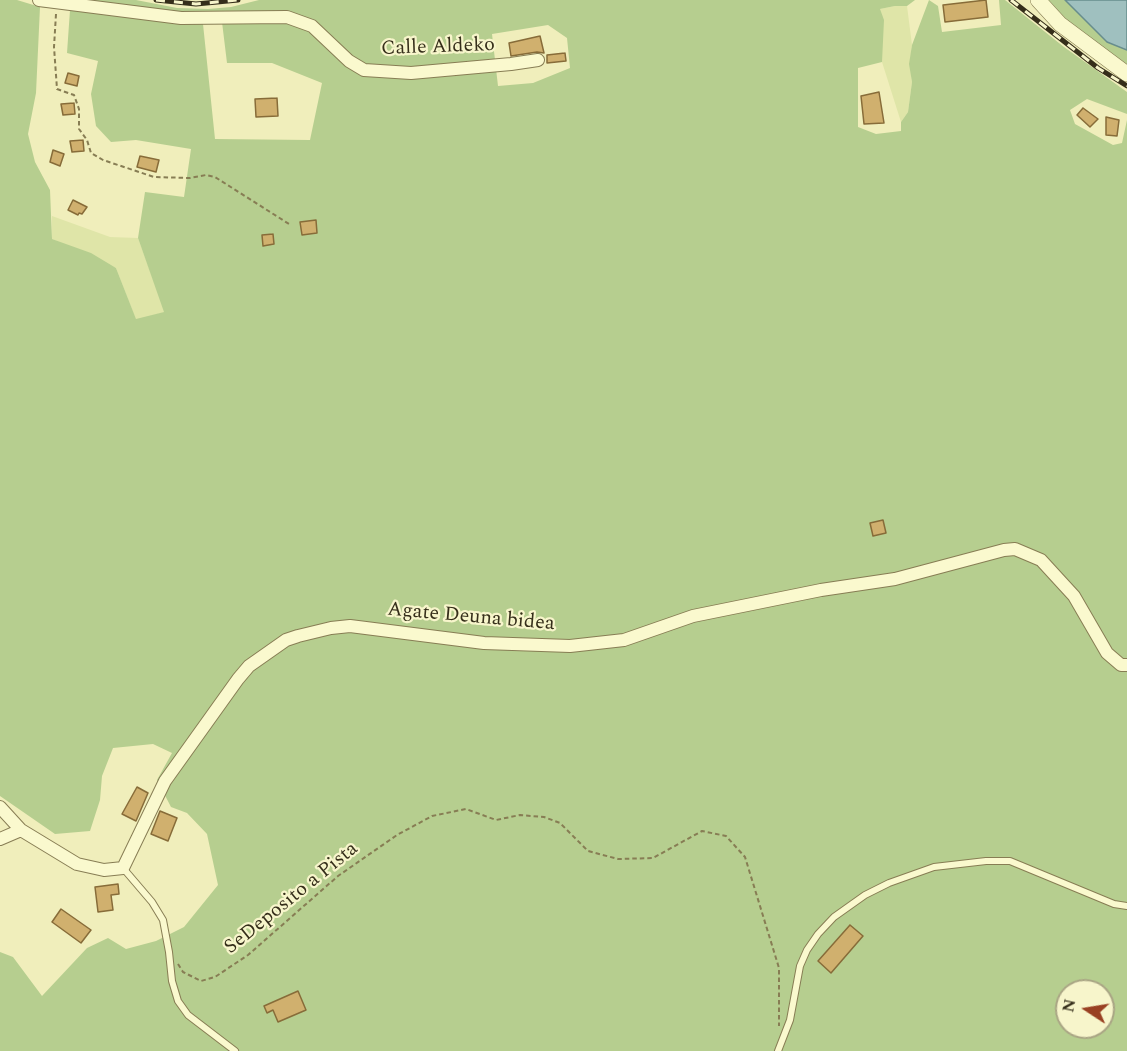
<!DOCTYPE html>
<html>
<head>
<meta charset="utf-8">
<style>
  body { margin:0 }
  #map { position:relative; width:1127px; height:1051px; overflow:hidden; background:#f0eebb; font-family:Spectral,serif }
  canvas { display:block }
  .north { position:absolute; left:1055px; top:979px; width:60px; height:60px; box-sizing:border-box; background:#f7f5cb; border:2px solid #a9a584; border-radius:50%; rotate:282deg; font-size:16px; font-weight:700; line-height:24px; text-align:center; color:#352e1a }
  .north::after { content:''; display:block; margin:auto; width:21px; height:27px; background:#994022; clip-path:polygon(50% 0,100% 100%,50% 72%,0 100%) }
</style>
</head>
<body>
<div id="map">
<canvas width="1127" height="1051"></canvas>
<div class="north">N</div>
</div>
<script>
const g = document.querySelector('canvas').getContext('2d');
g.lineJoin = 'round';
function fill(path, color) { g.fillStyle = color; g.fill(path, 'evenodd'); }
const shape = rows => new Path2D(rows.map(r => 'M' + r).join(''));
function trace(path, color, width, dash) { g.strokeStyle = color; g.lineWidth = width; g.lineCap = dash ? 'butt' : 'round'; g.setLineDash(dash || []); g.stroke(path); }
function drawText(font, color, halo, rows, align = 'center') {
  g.font = font + ' Spectral,serif'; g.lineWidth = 4.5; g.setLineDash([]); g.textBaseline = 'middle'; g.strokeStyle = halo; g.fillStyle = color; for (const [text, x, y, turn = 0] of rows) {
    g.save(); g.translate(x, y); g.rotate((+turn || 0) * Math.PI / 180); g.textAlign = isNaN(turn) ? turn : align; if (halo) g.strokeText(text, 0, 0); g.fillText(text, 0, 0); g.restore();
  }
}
fill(shape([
  [895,6,907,6,912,45,910,64,912,82,908,112,901,122,882,62,880,9],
  [52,216,110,237,138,238,165,312,136,320,116,268,52,239]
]), '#dfe5a8');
fill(shape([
  [0,0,17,0,40,7,43,0,136,0,177,8,208,9,231,7,259,0,915,0,907,6,895,6,880,9,884,20,882,62,858,68,858,127,876,134,901,131,901,122,908,112,912,82,909,64,912,45,929,0,938,6,942,32,1001,25,999,0,1005,0,1064,47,1127,92,1127,114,1087,99,1070,110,1075,124,1113,145,1122,143,1127,120,1127,1051,0,1051,0,952,13,957,42,996,87,948,108,938,126,949,156,941,184,927,218,885,207,834,187,813,171,807,157,780,172,753,153,744,113,748,102,776,100,800,90,831,55,834,0,796],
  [40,7,70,10,67,53,98,61,91,94,96,126,111,142,136,140,191,149,184,197,145,192,138,238,164,312,136,319,116,268,91,253,52,239,50,190,35,162,28,134,36,93],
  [222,22,227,63,272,63,322,83,310,140,215,139,203,24],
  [548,25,567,38,570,68,533,83,498,86,492,34],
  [1067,991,1103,991,1103,1027,1067,1027],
  [1046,0,1065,0,1107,42,1127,50,1127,68,1091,43]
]), '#b6ce8f');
const water = shape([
  [1065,0,1127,0,1127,50,1107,42,1065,0]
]);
fill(water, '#9fc0bf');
trace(water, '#678d8d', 1.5);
const building = shape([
  [986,0,988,17,945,22,943,5,986,0],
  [540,36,544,53,537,52,511,56,509,43,540,36],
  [565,53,566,61,547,63,547,55,565,53],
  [68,73,79,76,77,86,65,83,68,73],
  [879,92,884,123,864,124,861,96,879,92],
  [277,98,278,116,256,117,255,99,277,98],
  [74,103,75,114,63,115,61,104,74,103],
  [1083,108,1098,119,1090,127,1077,115,1083,108],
  [1106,117,1119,120,1117,136,1106,135,1106,117],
  [83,140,84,151,72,152,70,141,83,140],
  [53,150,64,154,60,166,50,162,53,150],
  [140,156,159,160,156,172,137,167,140,156],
  [73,200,87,207,82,214,79,213,78,215,68,210,73,200],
  [316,220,317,233,302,235,300,222,316,220],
  [273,234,274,244,263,246,262,235,273,234],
  [883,520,886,533,873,536,870,523,883,520],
  [137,787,148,793,136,821,122,814,137,787],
  [160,811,177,818,168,841,151,834,160,811],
  [118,884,119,894,111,895,113,910,98,912,95,887,118,884],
  [61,909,91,930,81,943,52,922,61,909],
  [850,925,863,936,831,973,818,961,850,925],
  [298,991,306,1010,278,1022,273,1010,267,1013,264,1006,298,991]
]);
fill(building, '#d0b06e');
trace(building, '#876c39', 1.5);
const service = shape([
  [123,868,152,902,163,920,169,952,172,981,178,1001,188,1015,235,1051],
  [778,1051,790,1020,800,966,807,950,818,934,834,917,865,895,889,883,934,867,986,861,1010,861,1114,904,1127,906]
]);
const minor = shape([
  [39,0,181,18,287,17,312,26,349,61,364,70,411,73,511,64,538,60],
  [0,807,21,830,77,864,104,870,123,868,165,781,238,679,249,666,286,640,298,636,331,628,350,626,484,643,570,646,624,640,693,616,821,590,895,579,1004,550,1015,549,1041,560,1074,596,1107,653,1121,665,1127,665],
  [0,839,21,830]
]);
const tertiary = shape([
  [1038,0,1060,24,1127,74]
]);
trace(service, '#877d54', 8);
trace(minor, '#877d54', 14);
trace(tertiary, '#877d54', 16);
trace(shape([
  [56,14,54,47,57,89,74,95,79,109,79,129,87,140,91,153,103,160,154,177,190,178,206,175,215,177,289,224],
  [178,964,183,972,201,981,215,977,248,955,338,876,397,835,432,816,466,809,496,820,520,815,544,817,560,823,588,851,618,859,653,858,702,831,726,836,745,857,779,968,779,1026]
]), '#877d54', 2, [4.5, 3]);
trace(service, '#faf9ce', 6);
trace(minor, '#faf9ce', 12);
trace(tertiary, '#faf9ce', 15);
const rail = shape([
  [156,0,196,4,238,0],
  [1011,0,1098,68,1127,86]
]);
trace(rail, '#352e1a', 5);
trace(rail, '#f7f5cb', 3, [9]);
drawText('20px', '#352e1a', '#f7f5cb', [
  ["Calle Aldeko",438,48,-2],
  ["Agate Deuna bidea",471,618,5],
  ["SeDeposito a Pista",292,899,-39]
]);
</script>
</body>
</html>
